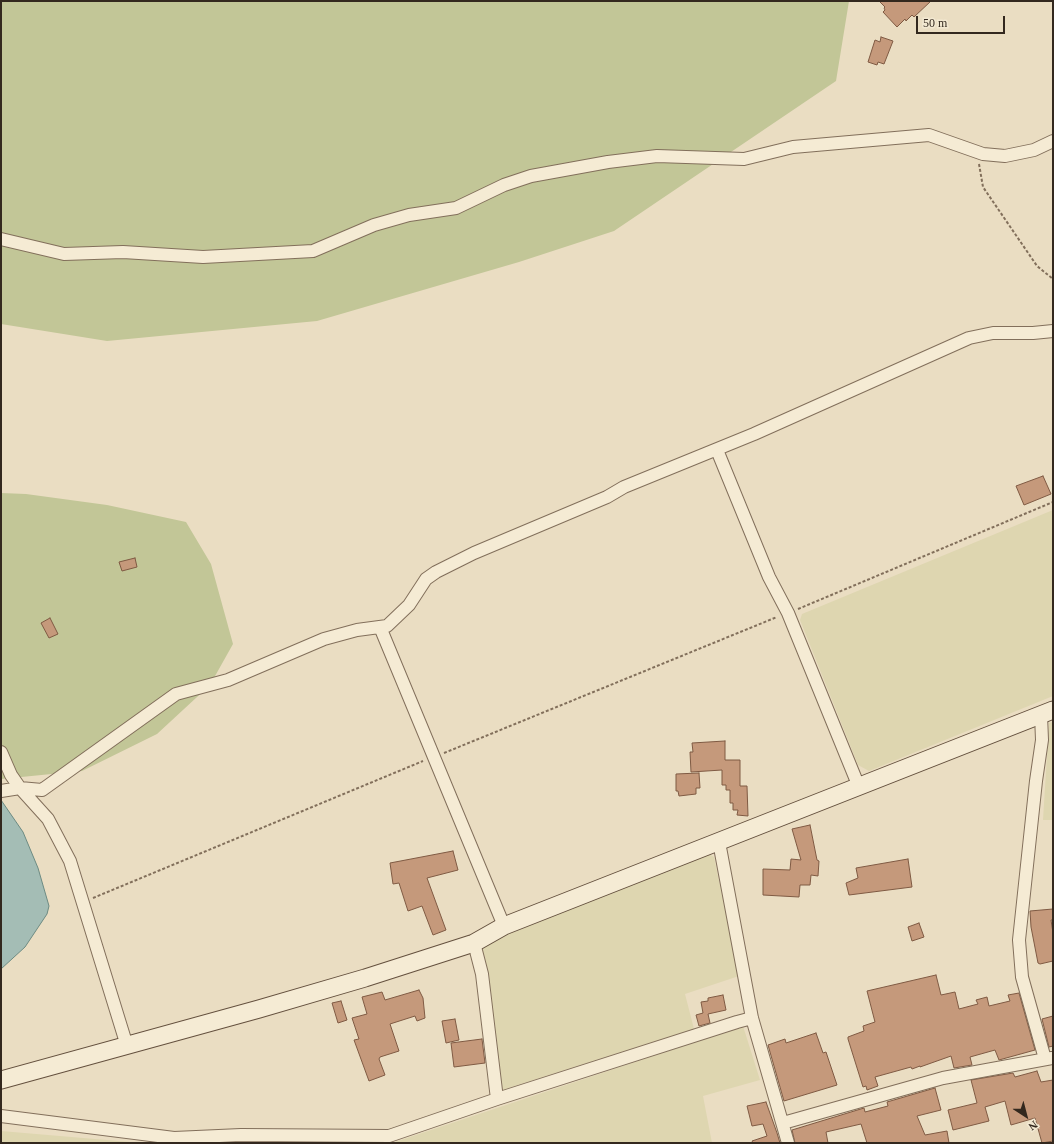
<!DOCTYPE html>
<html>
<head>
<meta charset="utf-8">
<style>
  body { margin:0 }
  #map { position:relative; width:1054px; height:1144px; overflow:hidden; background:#eaddc2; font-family:"Times New Roman",serif }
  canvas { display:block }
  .frame { position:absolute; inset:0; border:2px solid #33281e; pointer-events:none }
  .north { position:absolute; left:1006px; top:1096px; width:40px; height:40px; -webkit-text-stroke:3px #f2e8d1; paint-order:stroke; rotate:144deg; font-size:11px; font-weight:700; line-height:16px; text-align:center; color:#33281e }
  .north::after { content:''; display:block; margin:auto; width:14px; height:18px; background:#33281e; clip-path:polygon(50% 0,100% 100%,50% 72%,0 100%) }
  .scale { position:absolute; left:916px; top:16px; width:89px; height:18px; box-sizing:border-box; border:2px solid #33281e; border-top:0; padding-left:5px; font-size:12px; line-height:14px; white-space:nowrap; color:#33281e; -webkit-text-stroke:3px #f2e8d1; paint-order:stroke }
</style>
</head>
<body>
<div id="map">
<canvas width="1054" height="1144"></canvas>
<div class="frame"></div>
<div class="north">N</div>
<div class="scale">50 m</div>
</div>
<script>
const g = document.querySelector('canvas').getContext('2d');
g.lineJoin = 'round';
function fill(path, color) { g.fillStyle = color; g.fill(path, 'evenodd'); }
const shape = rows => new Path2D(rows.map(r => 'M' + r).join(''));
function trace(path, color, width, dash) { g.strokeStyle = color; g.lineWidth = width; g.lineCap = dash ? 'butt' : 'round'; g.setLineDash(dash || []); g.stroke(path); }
fill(shape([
  [1053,510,1053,696,869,771,858,765,800,620,802,614],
  [1053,722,1053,820,1043,820,1049,723],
  [707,853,714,857,739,976,685,994,694,1029,499,1091,479,946],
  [743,1026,760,1080,703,1096,712,1143,392,1143],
  [1,1131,142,1143,1,1143]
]), '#ded6b0');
fill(shape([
  [1,1,849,1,836,81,614,231,519,262,317,321,107,341,1,324],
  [1,493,26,494,107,505,186,522,211,564,233,644,210,685,157,734,82,771,1,779]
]), '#c2c697');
const water = shape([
  [1,800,23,832,38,868,49,906,47,914,25,947,1,969,1,800]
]);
fill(water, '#a4bdb5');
trace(water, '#6c8a82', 1);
const building = shape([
  [879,1,931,1,914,17,912,15,906,21,905,19,897,27,883,12,885,10,884,8,885,7,879,1],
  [881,37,893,41,884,64,878,62,877,65,868,62,875,40,880,42,881,37],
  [1043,476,1051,494,1024,505,1016,486,1043,476],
  [135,558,137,567,122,571,119,562,135,558],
  [50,618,58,634,49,638,41,623,50,618],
  [725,741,725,760,740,760,740,786,747,786,748,816,737,815,738,810,733,810,733,803,730,803,730,790,726,790,726,785,722,785,722,770,691,772,690,752,693,752,692,743,725,741],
  [699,773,700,788,696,788,696,794,679,796,678,791,676,791,676,774,699,773],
  [810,825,817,860,819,861,818,876,811,875,810,885,800,885,799,897,763,895,763,869,790,870,791,859,801,860,792,829,810,825],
  [453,851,458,870,427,878,446,930,433,935,422,906,408,911,399,883,393,884,390,863,453,851],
  [908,859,912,887,849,895,846,883,858,878,856,868,908,859],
  [1053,909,1053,920,1051,920,1053,933,1053,961,1040,964,1038,963,1031,927,1030,911,1053,909],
  [919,923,924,937,912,941,908,927,919,923],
  [936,975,941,995,955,992,959,1009,978,1004,976,1000,987,997,989,1006,1010,1001,1008,995,1019,993,1035,1050,999,1060,995,1050,970,1057,972,1065,954,1068,951,1056,920,1067,920,1066,912,1069,911,1067,875,1077,878,1086,867,1090,866,1086,863,1087,848,1039,848,1037,864,1031,863,1026,875,1022,867,991,936,975],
  [419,990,423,998,425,1018,417,1021,415,1016,390,1024,399,1051,380,1057,379,1059,385,1075,369,1081,354,1040,359,1039,352,1018,367,1014,362,997,382,992,385,1000,419,990],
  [723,995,726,1010,708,1014,710,1023,699,1026,696,1015,703,1013,701,1002,708,1001,708,998,723,995],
  [341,1001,347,1020,338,1023,332,1003,341,1001],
  [1053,1016,1053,1046,1049,1047,1042,1019,1053,1016],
  [455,1019,459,1040,446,1043,442,1021,455,1019],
  [816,1033,823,1053,826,1052,837,1085,784,1101,768,1045,785,1039,786,1043,816,1033],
  [482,1039,485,1063,454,1067,451,1043,482,1039],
  [1037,1071,1041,1082,1053,1080,1053,1141,1042,1143,1035,1118,1011,1125,1005,1101,985,1107,989,1121,953,1130,948,1110,977,1103,971,1080,1013,1073,1015,1077,1037,1071],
  [935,1088,941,1110,917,1116,925,1135,947,1131,949,1143,867,1143,861,1124,826,1132,828,1143,795,1143,792,1130,864,1108,865,1112,888,1106,887,1102,935,1088],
  [766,1102,777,1133,780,1143,753,1143,752,1141,767,1136,763,1124,752,1126,747,1106,766,1102]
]);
fill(building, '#c5997b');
trace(building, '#7f5a43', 1);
const street = shape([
  [1,239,64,254,123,252,203,257,313,251,374,225,409,215,456,208,504,185,531,176,608,162,657,156,744,159,793,147,929,135,983,154,1005,156,1034,150,1053,141],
  [717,450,769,577,788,613,859,787],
  [380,627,504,926],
  [1041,715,1042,740,1036,781,1019,940,1022,977,1045,1059],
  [1,752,11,775,20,788,48,819,70,861,127,1046],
  [1,791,20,788,42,790,176,694,228,680,324,639,357,630,387,626,409,605,426,579,436,572,474,553,607,497,624,487,754,434,969,338,993,333,1033,333,1053,331],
  [719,842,752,1018,788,1143],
  [474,943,482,974,497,1099],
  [1,1116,174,1138,241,1135,389,1136,497,1099,737,1022,752,1018],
  [783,1123,943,1078,1052,1058]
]);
const secondary = shape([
  [1,1080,259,1009,365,978,474,943,504,926,1053,710]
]);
trace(street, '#826f5b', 14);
trace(secondary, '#64503e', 19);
trace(shape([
  [979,164,983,187,1037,266,1053,279],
  [798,609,1053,502],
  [444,753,777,617],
  [93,898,423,761]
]), '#826f5b', 2, [3, 2]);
trace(street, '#f5ebd4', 12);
trace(secondary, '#f5ebd4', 17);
</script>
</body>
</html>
